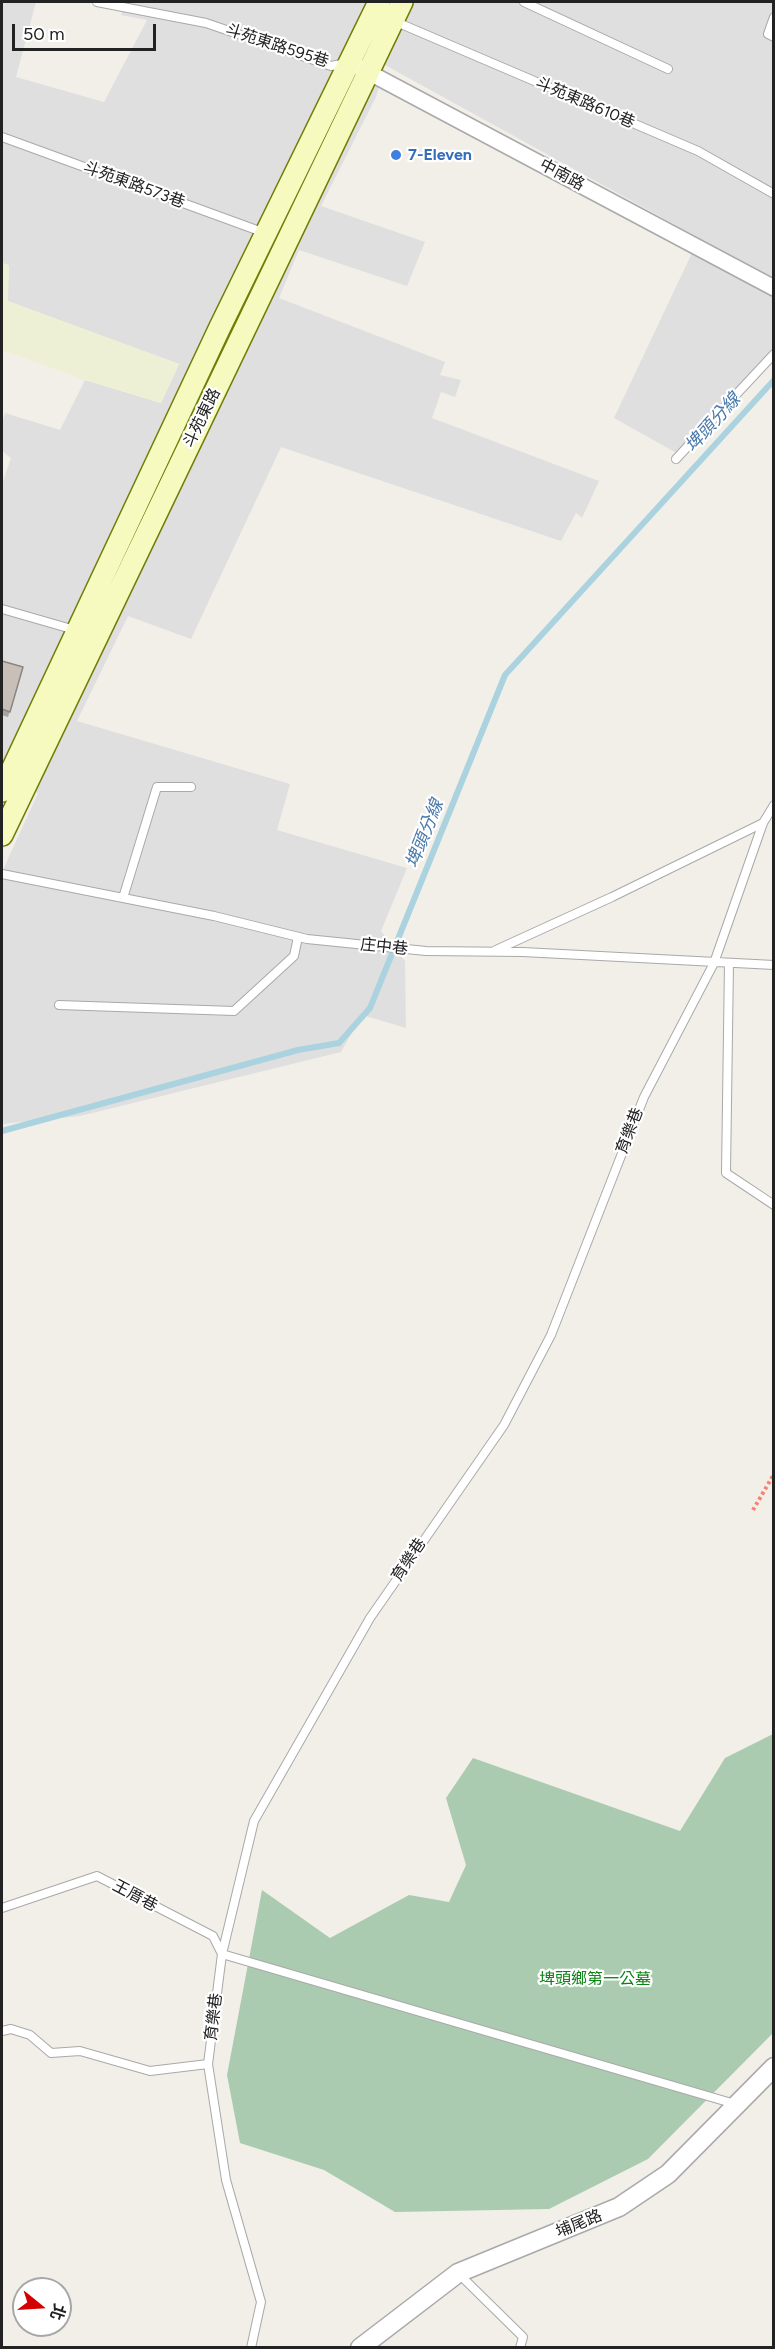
<!DOCTYPE html>
<html>
<head>
<meta charset="utf-8">
<style>
  body { margin:0 }
  #map { position:relative; width:775px; height:2349px; overflow:hidden; background:#f2efe9; font-family:Figtree,"Noto Sans TC",sans-serif }
  canvas { display:block }
  .frame { position:absolute; inset:0; border:3px solid #222; pointer-events:none }
  .north { position:absolute; left:12px; top:2277px; width:60px; height:60px; box-sizing:border-box; background:#fff; border:2px solid #a7a7a7; border-radius:50%; rotate:108deg; font-size:16px; font-weight:700; line-height:24px; text-align:center; color:#222 }
  .north::after { content:''; display:block; margin:auto; width:21px; height:27px; background:#d40000; clip-path:polygon(50% 0,100% 100%,50% 72%,0 100%) }
  .scale { position:absolute; left:12px; top:24px; width:144px; height:27px; box-sizing:border-box; border:3px solid #222; border-top:0; padding-left:8px; font-size:18px; line-height:21px; white-space:nowrap; color:#222; -webkit-text-stroke:4px #fff; paint-order:stroke }
</style>
</head>
<body>
<div id="map">
<canvas width="775" height="2349"></canvas>
<div class="frame"></div>
<div class="north">北</div>
<div class="scale">50 m</div>
</div>
<script>
const g = document.querySelector('canvas').getContext('2d');
g.lineJoin = 'round';
function fill(path, color) { g.fillStyle = color; g.fill(path, 'evenodd'); }
const shape = rows => new Path2D(rows.map(r => 'M' + r).join(''));
function trace(path, color, width, dash) { g.strokeStyle = color; g.lineWidth = width; g.lineCap = dash ? 'butt' : 'round'; g.setLineDash(dash || []); g.stroke(path); }
function drawText(font, color, halo, rows, align = 'center') {
  g.font = font + ' Figtree,"Noto Sans TC",sans-serif'; g.lineWidth = 4.5; g.setLineDash([]); g.textBaseline = 'middle'; g.strokeStyle = halo; g.fillStyle = color; for (const [text, x, y, turn = 0] of rows) {
    g.save(); g.translate(x, y); g.rotate((+turn || 0) * Math.PI / 180); g.textAlign = isNaN(turn) ? turn : align; if (halo) g.strokeText(text, 0, 0); g.fillText(text, 0, 0); g.restore();
  }
}
fill(shape([
  [2,2,36,2,16,77,104,102,147,20,121,15,126,2,773,2,773,349,680,455,614,418,699,238,385,65,376,97,321,206,425,242,407,286,299,250,279,298,445,362,440,375,461,380,455,397,441,392,432,418,599,481,582,518,576,513,561,541,281,447,191,639,128,616,77,721,290,784,277,830,407,868,381,931,405,961,406,1028,362,1015,341,1052,80,1116,2,1124,2,872,38,793,2,783,2,484,11,458,2,451,2,424,5,413,60,430,85,380,161,403,179,364,7,301,9,266,2,263]
]), '#e0dfdf');
fill(shape([
  [2,263,9,265,8,301,179,364,161,403,85,380,2,350]
]), '#eef0d5');
fill(shape([
  [773,1734,773,2033,648,2159,549,2209,395,2212,324,2170,240,2143,227,2075,262,1890,330,1938,409,1895,449,1902,466,1865,446,1798,473,1758,680,1831,725,1758]
]), '#aacbaf');
trace(shape([
  [2,1131,298,1050,339,1043,370,1008,505,675,774,380]
]), '#aad3df', 6);
const service = shape([
  [97,2,206,23,331,66,347,63],
  [524,2,668,69],
  [774,17,768,34,774,37],
  [394,21,698,151,774,194],
  [2,137,265,233],
  [676,459,774,354],
  [2,609,75,630],
  [2,874,214,916,307,939,426,951,523,952,774,965],
  [123,898,157,787,191,787],
  [496,950,612,897,763,823],
  [729,963,726,1173,774,1205],
  [59,1005,234,1011,294,956,298,937],
  [2,1908,97,1876,213,1936,222,1954,735,2104],
  [2,2031,11,2029,30,2035,51,2053,80,2051,150,2071,208,2064],
  [459,2274,523,2337,520,2348],
  [251,2348,261,2302,226,2180,208,2064,222,1954,254,1821,370,1618,504,1425,551,1335,644,1097,714,963,763,823,774,805]
]);
const minor = shape([
  [351,63,774,288]
]);
const tertiary = shape([
  [360,2348,458,2273,619,2207,668,2174,774,2067]
]);
const secondary = shape([
  [2,791,220,327,379,2],
  [2,835,402,2]
]);
trace(service, '#a9a9a9', 10);
trace(minor, '#a9a9a9', 18);
trace(tertiary, '#a9a9a9', 21);
trace(secondary, '#707d05', 24);
trace(shape([
  [753,1510,774,1474]
]), '#fa8072', 4, [3, 3]);
trace(service, '#fff', 8);
trace(minor, '#fff', 15);
trace(tertiary, '#fff', 18);
trace(secondary, '#f7fabf', 21);
fill(shape([
  [2,661,23,667,8,717,2,715]
]), '#aba49e');
const building = shape([
  [2,661,23,667,10,712,2,709,2,661]
]);
fill(building, '#c7bfb8');
trace(building, '#8b8681', 1.5);
for (const [x, y, r, color] of [
  [396,155,6,"#3f7fe0"]
]) { const dot = new Path2D(); dot.arc(x, y, r, 0, 2 * Math.PI); g.fillStyle = color; g.fill(dot); trace(dot, '#fff', 2); }
drawText('16px', '#222', '#fff', [
  ["斗苑東路595巷",277,46,18],
  ["斗苑東路610巷",585,103,23],
  ["中南路",562,175,28],
  ["斗苑東路573巷",134,185,20],
  ["斗苑東路",202,418,-64],
  ["庄中巷",384,947,6],
  ["育樂巷",630,1131,-69],
  ["育樂巷",409,1560,-56],
  ["王厝巷",135,1896,28],
  ["育樂巷",214,2017,-83],
  ["埔尾路",579,2224,-22]
]);
drawText('bold 16px', '#366cbe', '#fff', [
  ["7-Eleven",408,155]
], 'left');
drawText('16px', '#0c8416', '#fff', [
  ["埤頭鄉第一公墓",595,1979]
]);
drawText('italic 18px', '#4a7aab', '#fff', [
  ["埤頭分線",713,423,-48],
  ["埤頭分線",425,834,-68]
]);
</script>
</body>
</html>
